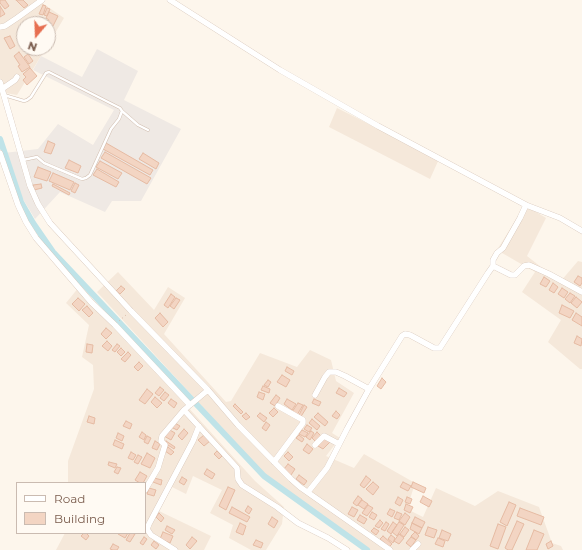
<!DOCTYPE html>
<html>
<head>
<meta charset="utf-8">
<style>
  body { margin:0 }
  #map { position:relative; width:582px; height:550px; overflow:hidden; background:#fdf6ec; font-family:Montserrat,sans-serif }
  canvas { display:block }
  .legend { position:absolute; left:16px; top:482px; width:130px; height:52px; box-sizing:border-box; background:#fffaf3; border:1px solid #cabbb1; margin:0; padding:5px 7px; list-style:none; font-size:12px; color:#7a5c4d }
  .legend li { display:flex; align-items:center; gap:8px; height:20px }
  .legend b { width:20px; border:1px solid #cabbb1 }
  .north { position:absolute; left:16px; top:16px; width:40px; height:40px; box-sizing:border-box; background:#fffaf3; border:1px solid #cabbb1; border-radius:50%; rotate:199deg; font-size:11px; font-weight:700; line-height:16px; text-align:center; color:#7a5c4d }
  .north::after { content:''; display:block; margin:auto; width:14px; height:18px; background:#e76f51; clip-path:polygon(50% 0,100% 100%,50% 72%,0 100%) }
</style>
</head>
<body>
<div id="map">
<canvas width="582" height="550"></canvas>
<ul class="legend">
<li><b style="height:5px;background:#fff"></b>Road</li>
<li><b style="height:11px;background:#f3d5c3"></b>Building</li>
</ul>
<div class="north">N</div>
</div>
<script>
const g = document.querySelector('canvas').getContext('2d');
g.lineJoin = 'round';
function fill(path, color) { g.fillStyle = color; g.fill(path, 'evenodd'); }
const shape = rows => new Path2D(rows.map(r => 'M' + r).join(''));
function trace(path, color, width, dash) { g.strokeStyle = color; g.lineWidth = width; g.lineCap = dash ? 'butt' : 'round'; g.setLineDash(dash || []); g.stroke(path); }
fill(shape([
  [0,0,40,0,41,2,64,18,48,45,48,24,24,24,24,48,46,48,17,95,0,92],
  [337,108,439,159,430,179,329,127],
  [525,205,546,218,527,256,560,282,578,261,582,262,582,369,580,369,548,342,561,320,522,292,535,272,497,250],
  [118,272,154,310,168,287,185,298,164,334,226,402,231,401,260,353,297,367,310,350,331,360,336,381,354,393,332,433,340,438,326,456,354,468,364,454,415,483,407,509,423,517,436,488,475,506,498,491,539,507,552,543,561,546,563,550,370,550,282,490,266,476,97,292],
  [79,287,255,481,284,507,282,524,266,550,251,550,229,538,233,525,210,513,222,490,193,476,186,494,172,487,159,511,211,536,204,550,56,550,65,533,145,533,145,483,68,483,68,461,94,389,93,365,82,357,89,325,66,303]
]), '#f5e8da');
fill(shape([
  [97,49,138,71,124,100,181,129,141,201,112,201,105,212,60,192,35,219,14,184,4,153,38,149,58,124,93,145,114,110,33,70,41,56,82,77]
]), '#efe9e4');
trace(shape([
  [0,139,21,202,33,223,53,252,264,476,367,550]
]), '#bfe3e8', 6);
const building = shape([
  [0,0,5,0,9,6,5,9,0,3,0,0],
  [16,0,23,0,28,5,24,8,16,0],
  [43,5,46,6,43,15,39,14,43,5],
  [0,6,5,14,0,17,0,6],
  [47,8,50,9,47,16,44,15,47,8],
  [49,12,58,16,53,26,47,24,49,20,46,18,49,12],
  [10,36,15,46,10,49,4,38,10,36],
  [19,52,30,67,22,72,18,66,20,65,14,56,19,52],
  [28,54,33,61,29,64,24,57,28,54],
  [30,68,37,76,27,85,23,80,26,77,23,74,30,68],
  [48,141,55,144,51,154,44,152,48,141],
  [106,143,153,170,150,175,103,149,106,143],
  [105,152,151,178,147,184,101,158,105,152],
  [143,153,159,163,156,169,139,159,143,153],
  [69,160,81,166,78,173,65,168,69,160],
  [100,161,122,173,118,179,96,167,100,161],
  [38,167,51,172,47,181,34,177,38,167],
  [97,169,119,182,116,187,93,175,97,169],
  [53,173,74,182,70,190,49,181,53,173],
  [75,183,79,185,75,193,71,191,75,183],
  [41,184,42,188,34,190,33,185,41,184],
  [53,184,70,193,69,195,52,186,53,184],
  [578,276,582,278,582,283,580,286,574,282,578,276],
  [544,277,550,281,546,287,540,284,544,277],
  [553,283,558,287,554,293,549,290,553,283],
  [121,286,125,289,120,294,116,291,121,286],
  [562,288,568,292,564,298,558,294,562,288],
  [570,293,575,296,570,303,565,299,570,293],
  [171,294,175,297,168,308,164,305,171,294],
  [576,297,582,302,577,308,571,303,576,297],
  [78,298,85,304,79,311,72,304,78,298],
  [176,298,180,300,174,309,170,306,176,298],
  [562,305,574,311,570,318,559,313,562,305],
  [87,306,93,313,89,317,82,310,87,306],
  [160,313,168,322,163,327,155,318,160,313],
  [576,313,582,317,582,326,572,320,576,313],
  [106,328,112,333,106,339,101,334,106,328],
  [577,336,582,339,581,346,574,343,577,336],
  [107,341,112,346,108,351,102,346,107,341],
  [87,344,93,345,92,353,86,352,87,344],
  [117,344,120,346,115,352,112,350,117,344],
  [121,348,125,352,121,356,117,352,121,348],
  [128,352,131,355,125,362,121,359,128,352],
  [139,362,143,366,138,371,134,367,139,362],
  [287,367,294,371,292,375,285,371,287,367],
  [282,375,290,380,286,387,277,382,282,375],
  [382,378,386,382,381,389,377,386,382,378],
  [268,380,271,382,268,387,264,385,268,380],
  [263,386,270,389,269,393,261,390,263,386],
  [160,387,164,390,159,396,155,393,160,387],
  [339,388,347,393,344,397,336,393,339,388],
  [147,389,153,394,145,404,139,400,147,389],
  [165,392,169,395,164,401,160,398,165,392],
  [259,392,265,394,263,400,257,397,259,392],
  [276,395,280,398,275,406,270,403,276,395],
  [155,397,162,403,157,408,151,402,155,397],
  [171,399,177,403,174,408,168,403,171,399],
  [287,399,296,404,292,410,284,404,287,399],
  [314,399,321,402,319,406,312,403,314,399],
  [298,403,303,405,297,415,292,412,298,403],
  [235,404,243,412,241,414,233,406,235,404],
  [304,405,307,407,300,418,298,417,304,405],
  [274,408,278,412,273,417,269,413,274,408],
  [336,411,340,415,337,419,332,416,336,411],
  [246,413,250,417,246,420,242,416,246,413],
  [260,413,267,418,264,422,257,416,260,413],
  [318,413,328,422,325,426,314,417,318,413],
  [89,416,95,418,94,424,87,422,89,416],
  [312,419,320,426,317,430,309,423,312,419],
  [126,421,132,424,130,429,123,426,126,421],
  [173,422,180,426,177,430,171,427,173,422],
  [266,422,270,425,266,431,262,428,266,422],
  [307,425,312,428,309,432,304,429,307,425],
  [168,429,175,433,171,440,164,436,168,429],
  [184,429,188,433,182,440,178,436,184,429],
  [302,430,308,433,305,437,299,434,302,430],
  [311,431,314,433,310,440,306,437,311,431],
  [142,432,146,435,144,440,139,437,142,432],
  [317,432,321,436,316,442,312,438,317,432],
  [118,433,124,436,122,441,116,438,118,433],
  [204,435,210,441,204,446,198,440,204,435],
  [299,435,304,439,302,442,296,438,299,435],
  [147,436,151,438,148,444,144,442,147,436],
  [326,438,330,442,323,449,318,446,326,438],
  [115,440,124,444,122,449,113,445,115,440],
  [155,441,160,444,157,450,152,448,155,441],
  [166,441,175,447,174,449,165,443,166,441],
  [307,444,313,449,309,454,303,450,307,444],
  [168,447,174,452,171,455,165,451,168,447],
  [217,451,222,456,219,459,214,454,217,451],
  [131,452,136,455,133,460,128,458,131,452],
  [288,452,293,457,289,461,284,456,288,452],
  [147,453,155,458,150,468,141,464,147,453],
  [138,455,142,457,138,464,134,462,138,455],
  [109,462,117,464,115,468,108,465,109,462],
  [288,464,295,469,291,475,284,469,288,464],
  [117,467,121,468,118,474,114,472,117,467],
  [207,469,215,474,212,479,204,474,207,469],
  [140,472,147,476,143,483,140,483,135,480,140,472],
  [299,475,307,481,304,485,296,479,299,475],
  [366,476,371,480,364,488,360,485,366,476],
  [182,477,187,480,184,485,179,482,182,477],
  [154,478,162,480,161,485,153,482,154,478],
  [373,482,379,487,373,495,366,489,373,482],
  [403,482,411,486,408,491,400,487,403,482],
  [413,482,426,488,424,493,411,487,413,482],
  [228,487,235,490,226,510,219,506,228,487],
  [149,488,156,490,154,496,147,494,149,488],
  [358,496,362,499,357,506,353,503,358,496],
  [423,496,432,501,429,507,420,502,423,496],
  [398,497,403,500,400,506,395,503,398,497],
  [407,497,412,499,410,504,405,502,407,497],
  [362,500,368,504,364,509,358,505,362,500],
  [509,502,516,505,507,526,500,522,509,502],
  [406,504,413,507,410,513,404,510,406,504],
  [368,505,373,508,367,516,362,513,368,505],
  [248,506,252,509,249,514,245,511,248,506],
  [232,507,250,517,247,522,229,513,232,507],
  [352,507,358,510,354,517,348,514,352,507],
  [520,508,544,517,541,525,517,516,520,508],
  [390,509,395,511,392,517,387,514,390,509],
  [372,512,377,515,374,520,369,517,372,512],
  [397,512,402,514,399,520,394,518,397,512],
  [159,513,164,518,161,522,156,517,159,513],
  [405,513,410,517,405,525,399,521,405,513],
  [360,515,367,519,364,524,357,520,360,515],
  [272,517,278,521,274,528,268,524,272,517],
  [415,517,425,522,422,528,412,523,415,517],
  [380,520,383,523,379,528,375,526,380,520],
  [517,521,524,524,512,550,508,550,505,548,517,521],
  [386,522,389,524,385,531,381,529,386,522],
  [393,522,397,525,391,534,387,531,393,522],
  [399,522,404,525,397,536,392,532,399,522],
  [240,523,246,526,243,535,236,532,240,523],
  [412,523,422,528,419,534,410,529,412,523],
  [498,524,506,527,498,549,490,546,498,524],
  [167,526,175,530,172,534,165,530,167,526],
  [405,527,409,530,404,537,400,534,405,527],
  [428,527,437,530,434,538,425,535,428,527],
  [374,528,379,531,376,535,371,531,374,528],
  [442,530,451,534,448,541,439,538,442,530],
  [534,530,544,534,537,550,526,550,534,530],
  [163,532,173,536,170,543,160,539,163,532],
  [415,532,419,536,416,540,411,536,415,532],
  [84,533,86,533,89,536,86,540,81,536,84,533],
  [119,533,128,533,125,538,118,534,119,533],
  [130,533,135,534,130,542,126,540,130,533],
  [399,534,404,538,399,544,394,541,399,534],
  [391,535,395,538,393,543,388,539,391,535],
  [383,536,392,544,389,547,380,539,383,536],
  [144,537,147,539,143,545,140,543,144,537],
  [192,537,197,541,190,549,186,545,192,537],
  [411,537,416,540,411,547,406,543,411,537],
  [438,538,445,541,443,547,435,544,438,538],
  [256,540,263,543,261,548,253,545,256,540],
  [154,541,159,545,156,549,151,545,154,541],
  [551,541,553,546,548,549,546,544,551,541],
  [113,544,119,547,117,550,113,550,110,549,113,544]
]);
fill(building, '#f3d5c3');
trace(building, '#e6bba3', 1);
const lane = shape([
  [4,95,24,101,27,100,31,97,46,73,49,72,110,103,120,108,122,111],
  [23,160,37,157,44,163,82,179,86,178,90,175,111,129,119,119,122,111,138,125,148,130]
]);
const street = shape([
  [170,0,280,70,378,126,526,205,520,218,503,248,497,253,493,260,493,266],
  [0,27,5,26,17,18,42,0],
  [0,82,30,186,38,204,50,223,131,311,208,390,238,425,291,479,300,487,390,550],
  [2,89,15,80,17,77],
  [0,153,18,205,26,222,36,238,91,302,115,325,190,405],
  [526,205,560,218,582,231],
  [315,395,325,377,329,372,336,372,345,376,369,389,402,336,405,334,410,335,434,348,440,348,488,273,493,266,511,275,515,275,524,266,529,265,549,274,582,292],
  [184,410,237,468,238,479,242,485,277,507,298,523,328,538,347,550],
  [315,445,324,436,339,444],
  [274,462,303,423,303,420,278,406],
  [145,490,158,468,161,458,165,445,161,441,162,436,184,410,208,390],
  [308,492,327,468,347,429,369,389],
  [175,550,151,535,147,529,149,524,193,441,199,426],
  [412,550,418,544]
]);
trace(lane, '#d1beb0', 3.5);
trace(street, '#d1beb0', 6);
trace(shape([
  [119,321,126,315]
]), '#d9b8a5', 1, [1, 3]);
trace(lane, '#fff', 2.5);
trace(street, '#fff', 5.5);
</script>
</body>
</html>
